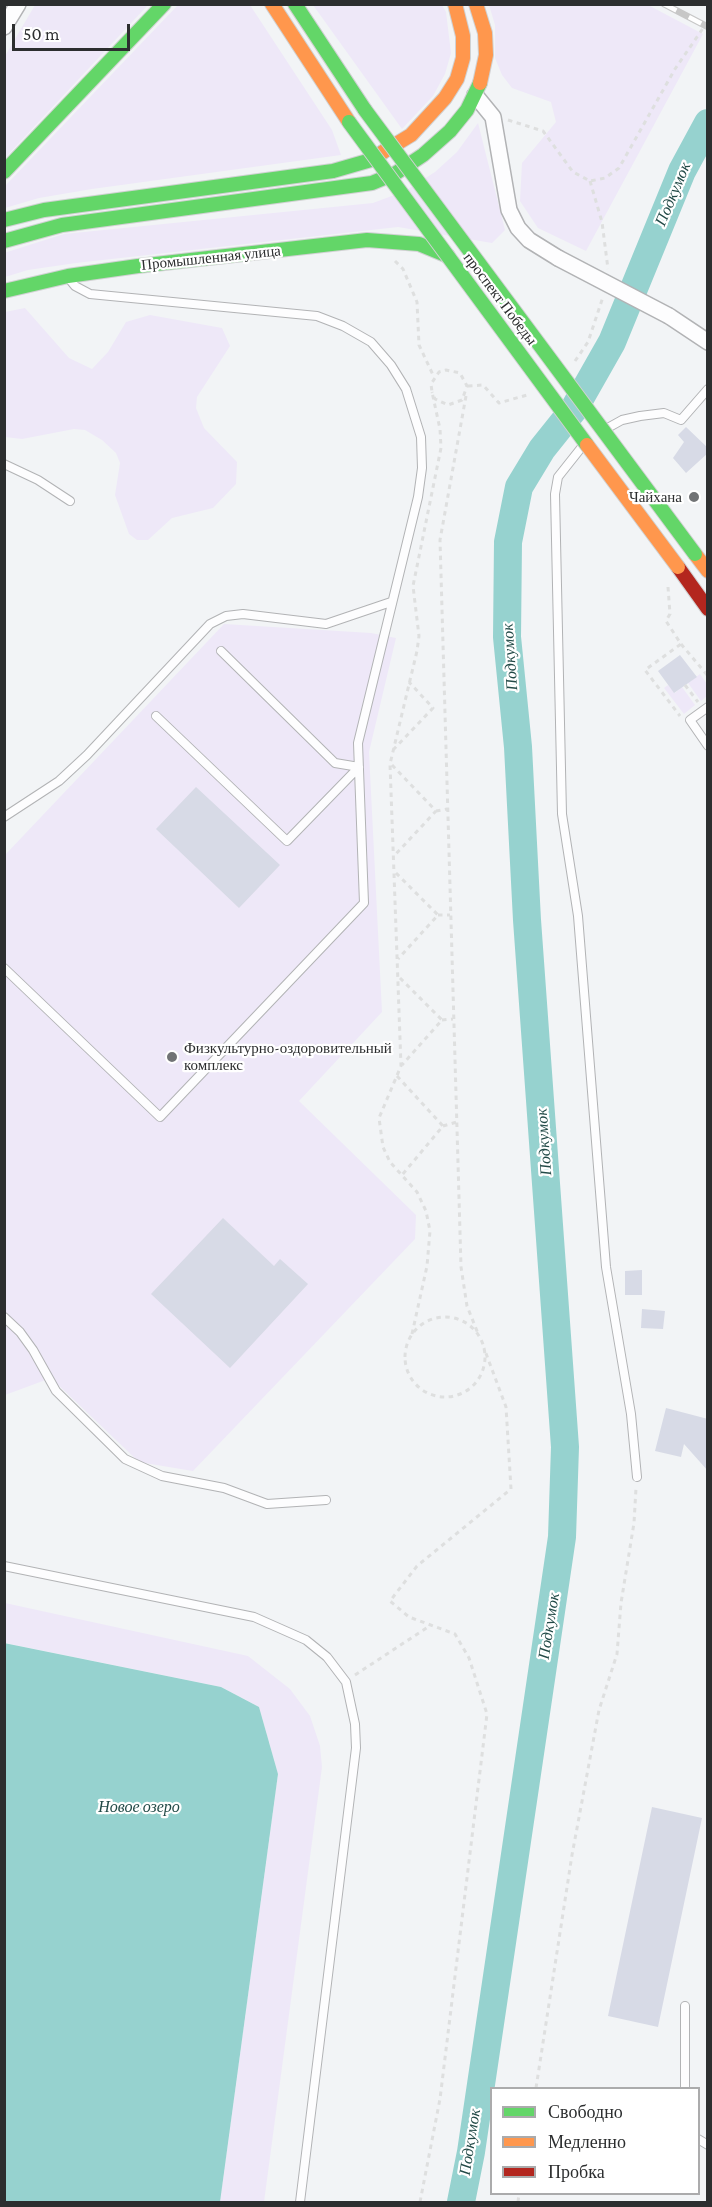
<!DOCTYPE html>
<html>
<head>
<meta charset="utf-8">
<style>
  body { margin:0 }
  #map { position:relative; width:712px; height:2207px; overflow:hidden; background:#f2f4f6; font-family:"Crimson Pro",serif }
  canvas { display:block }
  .frame { position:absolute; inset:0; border:6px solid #2c2e2f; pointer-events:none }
  .legend { position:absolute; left:490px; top:2087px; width:210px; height:108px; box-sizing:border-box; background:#fff; border:2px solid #ababac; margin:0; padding:8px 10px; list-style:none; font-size:18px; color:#2c2e2f }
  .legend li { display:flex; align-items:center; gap:12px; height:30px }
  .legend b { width:30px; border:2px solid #ababac }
  .scale { position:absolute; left:12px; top:24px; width:118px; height:27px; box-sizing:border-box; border:3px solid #2c2e2f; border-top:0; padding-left:8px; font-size:18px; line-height:21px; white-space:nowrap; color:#2c2e2f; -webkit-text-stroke:4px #fff; paint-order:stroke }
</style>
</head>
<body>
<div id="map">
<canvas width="712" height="2207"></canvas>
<div class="frame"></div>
<ul class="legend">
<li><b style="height:8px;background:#63d668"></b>Свободно</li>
<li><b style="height:8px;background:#ff974d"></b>Медленно</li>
<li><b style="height:8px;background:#b3261e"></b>Пробка</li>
</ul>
<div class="scale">50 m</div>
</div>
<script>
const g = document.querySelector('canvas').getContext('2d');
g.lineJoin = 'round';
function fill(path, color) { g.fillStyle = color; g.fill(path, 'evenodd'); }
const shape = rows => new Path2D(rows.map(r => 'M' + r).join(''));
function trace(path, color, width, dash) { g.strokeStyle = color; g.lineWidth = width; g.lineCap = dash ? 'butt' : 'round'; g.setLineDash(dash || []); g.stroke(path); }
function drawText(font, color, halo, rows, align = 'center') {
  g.font = font + ' "Crimson Pro",serif'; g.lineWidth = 4.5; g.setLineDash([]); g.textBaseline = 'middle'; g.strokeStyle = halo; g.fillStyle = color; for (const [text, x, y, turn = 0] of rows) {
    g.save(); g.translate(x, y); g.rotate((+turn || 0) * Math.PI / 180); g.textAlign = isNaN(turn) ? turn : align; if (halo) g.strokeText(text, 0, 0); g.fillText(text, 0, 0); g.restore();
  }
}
fill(shape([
  [35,5,148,5,5,158,5,56],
  [178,5,250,5,332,130,341,155,92,189,39,198,5,208,5,186],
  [313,5,442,5,446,12,451,53,445,74,433,96,402,129],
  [489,5,648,5,703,34,586,251,538,228,520,201,522,163,556,122,551,102,512,88,502,75,495,58,495,25],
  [478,123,505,230,492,243,398,227,76,263,28,270,5,277,4,253,64,234,373,203,405,191,435,172,457,152],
  [25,308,69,358,92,369,108,352,126,322,150,315,222,328,230,346,197,397,196,408,204,428,237,462,236,484,213,508,172,518,148,540,137,540,129,534,115,495,120,463,116,453,102,440,85,430,74,429,22,439,5,437,5,312],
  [224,624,371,633,396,638,369,752,382,1012,299,1101,416,1215,415,1239,193,1471,139,1462,51,1378,5,1395,5,855],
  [700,674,707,684,707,696,701,701,688,683],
  [668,685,675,693,682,687,695,705,684,714,664,688],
  [5,1603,248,1656,290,1689,310,1716,320,1746,322,1767,264,2202,220,2202,278,1774,259,1707,221,1687,5,1643]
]), '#eee8f8');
fill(shape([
  [4,1643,221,1687,259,1707,278,1774,220,2202,5,2202]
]), '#96d2cf');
trace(shape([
  [461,2202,471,2152,562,1537,565,1447,527,920,518,747,507,637,508,542,519,487,542,449,574,409,612,342,682,171,708,123]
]), '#96d2cf', 28);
fill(shape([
  [686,427,708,448,708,453,686,473,673,458,684,442,678,435],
  [680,655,697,677,674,693,658,671],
  [196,787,280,865,239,908,156,829],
  [223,1218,274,1266,280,1259,308,1284,230,1368,151,1294],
  [642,1270,642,1295,625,1295,625,1271],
  [642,1309,665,1311,663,1329,641,1328],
  [666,1408,708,1419,708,1471,684,1444,681,1457,655,1451],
  [652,1807,702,1818,658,2027,608,2016]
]), '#d7dae6');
const lane = shape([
  [604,430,622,420,640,416,664,413,681,420,708,389],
  [585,443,558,477,555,494,562,814,578,916,606,1267,631,1414,637,1477],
  [4,464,38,480,70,501],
  [221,651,335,763,359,767],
  [708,707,690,720,708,746],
  [156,716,287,841,359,767],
  [4,817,59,781,87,755,210,624,226,616,243,614,326,624,391,602],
  [4,968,160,1117,364,903,358,743,418,497,422,468,421,437,406,389,391,365,371,342,343,326,317,316,90,294,75,286,70,280],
  [4,1317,20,1332,33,1350,56,1391,125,1459,162,1476,224,1488,267,1504,326,1500],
  [4,1566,254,1617,306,1640,327,1657,346,1682,355,1724,356,1748,300,2202],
  [685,2006,685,2088],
  [698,2139,708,2145]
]);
const street = shape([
  [4,27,18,4],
  [475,95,493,117,509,210,518,228,529,240,558,258],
  [669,316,708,342]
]);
const fast = shape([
  [295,4,365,110],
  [4,172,164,4],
  [4,220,44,210,333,171,371,160,383,152],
  [4,241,62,225,372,183,396,173,423,155,450,131,467,110,480,83],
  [4,291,68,276,138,266,367,240,419,244,448,256]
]);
const slow = shape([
  [272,4,349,122],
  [476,4,485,33,486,55,480,83],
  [383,152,411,135,445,98,457,79,463,58,463,36,455,4],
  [695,554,708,571]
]);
const jam = shape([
  [678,567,708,609]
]);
trace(lane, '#b2b3b5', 10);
trace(street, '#b2b3b5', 18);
trace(fast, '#d0d1d2', 16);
trace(slow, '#d0d1d2', 16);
trace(jam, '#d0d1d2', 16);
trace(shape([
  [508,120,543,131,573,172,590,181,605,178,619,168,675,69,708,21],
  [590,181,602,222,608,269],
  [395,261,403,269,417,302,419,345,434,377],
  [575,361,588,342,603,297],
  [468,386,483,385,499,403,527,395],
  [466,396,440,540,461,1267,467,1306,479,1336],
  [668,587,670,614,666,621,681,644,645,670,680,716],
  [681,644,708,676],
  [685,685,698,702],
  [393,750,433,708,409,682],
  [392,765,436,811,394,856],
  [436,811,447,809],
  [396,873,438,915,398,959],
  [438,915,450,915],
  [400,978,442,1020,402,1065],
  [442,1020,453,1019],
  [397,1076,443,1126,402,1175],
  [443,1126,457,1122],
  '405 1357a40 40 0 1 1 80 0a40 40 0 1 1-80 0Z',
  [412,1334,427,1266,430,1231,426,1211,417,1192,390,1162,383,1147,379,1118,401,1066,390,764,417,651,419,636,413,586,441,448,440,429,432,392,431,384,439,372,446,370,460,373,467,386,462,400,448,405,435,399,432,392],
  [355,1675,431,1625],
  [536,2088,572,1855,599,1710,617,1654,621,1603,634,1523,636,1488],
  [420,2202,440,2099,487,1714,469,1658,455,1634,409,1617,390,1601,417,1566,511,1489,506,1407,484,1348],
  [518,2202,519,2194]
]), '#dedfdf', 3, [4.5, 4.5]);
trace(lane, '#fdfdfe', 8);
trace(street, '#fdfdfe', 15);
trace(fast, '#63d668', 14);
trace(slow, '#ff974d', 14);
trace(jam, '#b3261e', 14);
const rail = shape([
  [664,4,708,27]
]);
trace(rail, '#c7c7c7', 7);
trace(rail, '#fff', 4.5, [14]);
const streetBridge = shape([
  [558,258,669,316]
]);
const fastBridge = shape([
  [365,110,695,554],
  [349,122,587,445]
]);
const slowBridge = shape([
  [587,445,678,567]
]);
trace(streetBridge, '#b2b3b5', 18, []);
trace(fastBridge, '#d0d1d2', 16, []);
trace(slowBridge, '#d0d1d2', 16, []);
trace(streetBridge, '#fdfdfe', 15);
trace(fastBridge, '#63d668', 14);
trace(slowBridge, '#ff974d', 14);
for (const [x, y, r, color] of [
  [694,497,6,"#717375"],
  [172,1057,6,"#717375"]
]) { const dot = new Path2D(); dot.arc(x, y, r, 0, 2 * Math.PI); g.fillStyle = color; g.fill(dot); trace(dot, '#fff', 2); }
drawText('15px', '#2c2e2f', '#fff', [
  ["Промышленная улица",211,258,-6],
  ["проспект Победы",500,299,53]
]);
drawText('15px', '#2c2e2f', '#fff', [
  ["Чайхана",682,497],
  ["Физкультурно-оздоровительный",184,1048,"left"],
  ["комплекс",184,1065,"left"]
], 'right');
drawText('italic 16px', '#224a47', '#fff', [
  ["Подкумок",673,194,-67],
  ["Подкумок",510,657,-94],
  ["Подкумок",544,1142,-94],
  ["Подкумок",549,1626,-81],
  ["Новое озеро",139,1807],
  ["Подкумок",470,2142,-81]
]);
</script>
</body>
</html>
